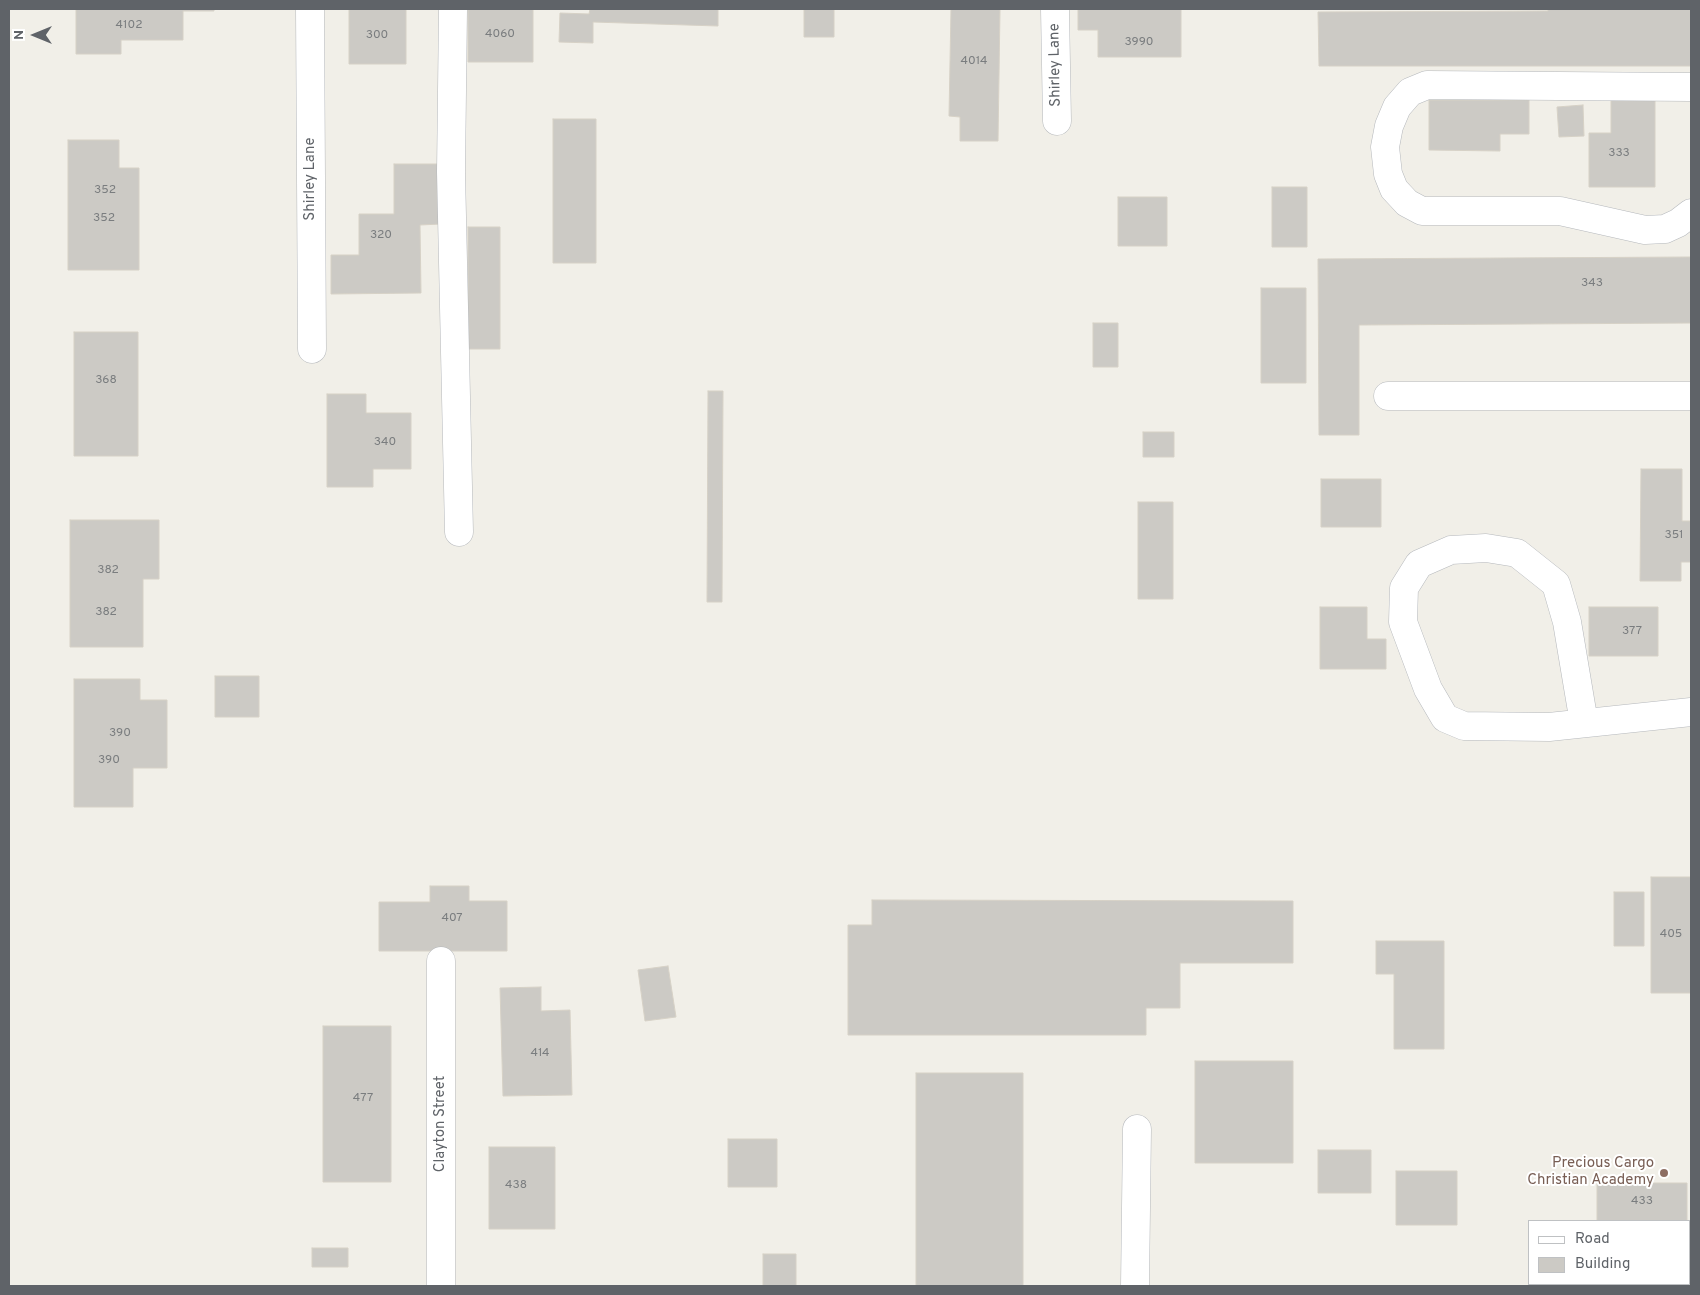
<!DOCTYPE html>
<html>
<head>
<meta charset="utf-8">
<style>
  body { margin:0 }
  #map { position:relative; width:1700px; height:1295px; overflow:hidden; background:#f1efe8; font-family:Overpass,sans-serif }
  canvas { display:block }
  .frame { position:absolute; inset:0; border:10px solid #5f6368; pointer-events:none }
  .legend { position:absolute; left:1528px; top:1220px; width:162px; height:65px; box-sizing:border-box; background:#fff; border:1px solid #bfc1c3; margin:0; padding:6px 9px; list-style:none; font-size:15px; color:#5f6368 }
  .legend li { display:flex; align-items:center; gap:10px; height:25px }
  .legend b { width:25px; border:1px solid #bfc1c3 }
  .north { position:absolute; left:10px; top:10px; width:50px; height:50px; -webkit-text-stroke:4px #fff; paint-order:stroke; rotate:270deg; font-size:14px; font-weight:700; line-height:20px; text-align:center; color:#5f6368 }
  .north::after { content:''; display:block; margin:auto; width:18px; height:22px; background:#5f6368; clip-path:polygon(50% 0,100% 100%,50% 72%,0 100%) }
</style>
</head>
<body>
<div id="map">
<canvas width="1700" height="1295"></canvas>
<div class="frame"></div>
<ul class="legend">
<li><b style="height:6px;background:#fff"></b>Road</li>
<li><b style="height:14px;background:#cccac5"></b>Building</li>
</ul>
<div class="north">N</div>
</div>
<script>
const g = document.querySelector('canvas').getContext('2d');
g.lineJoin = 'round';
function fill(path, color) { g.fillStyle = color; g.fill(path, 'evenodd'); }
const shape = rows => new Path2D(rows.map(r => 'M' + r).join(''));
function trace(path, color, width, dash) { g.strokeStyle = color; g.lineWidth = width; g.lineCap = dash ? 'butt' : 'round'; g.setLineDash(dash || []); g.stroke(path); }
function drawText(font, color, halo, rows, align = 'center') {
  g.font = font + ' Overpass,sans-serif'; g.lineWidth = 4; g.setLineDash([]); g.textBaseline = 'middle'; g.strokeStyle = halo; g.fillStyle = color; for (const [text, x, y, turn = 0] of rows) {
    g.save(); g.translate(x, y); g.rotate((+turn || 0) * Math.PI / 180); g.textAlign = isNaN(turn) ? turn : align; if (halo) g.strokeText(text, 0, 0); g.fillText(text, 0, 0); g.restore();
  }
}
const building = shape([
  [76,9,214,9,214,11,183,11,183,40,121,40,121,54,76,54,76,9],
  [349,9,406,9,406,64,349,64,349,9],
  [468,9,533,9,533,62,468,62,468,9],
  [590,9,718,9,718,26,593,22,593,43,559,42,560,13,589,14,590,9],
  [804,9,834,9,834,37,804,37,804,9],
  [951,9,1000,9,998,141,960,141,960,117,949,116,951,9],
  [1078,9,1181,9,1181,57,1098,57,1098,30,1078,30,1078,9],
  [1548,9,1691,9,1691,66,1319,66,1318,12,1548,11,1548,9],
  [1611,99,1655,99,1655,187,1589,187,1589,133,1611,133,1611,99],
  [1429,100,1529,100,1529,134,1500,134,1500,151,1429,150,1429,100],
  [1583,105,1584,136,1559,137,1557,107,1583,105],
  [553,119,596,119,596,263,553,263,553,119],
  [68,140,119,140,119,168,139,168,139,270,68,270,68,140],
  [394,164,440,164,441,224,420,225,421,293,331,294,331,255,359,255,359,214,394,214,394,164],
  [1272,187,1307,187,1307,247,1272,247,1272,187],
  [1118,197,1167,197,1167,246,1118,246,1118,197],
  [468,227,500,227,500,349,468,349,468,227],
  [1691,257,1691,323,1359,325,1359,435,1319,435,1318,259,1691,257],
  [1261,288,1306,288,1306,383,1261,383,1261,288],
  [1093,323,1118,323,1118,367,1093,367,1093,323],
  [74,332,138,332,138,456,74,456,74,332],
  [708,391,723,391,722,602,707,602,708,391],
  [327,394,366,394,366,413,411,413,411,469,373,469,373,487,327,487,327,394],
  [1143,432,1174,432,1174,457,1143,457,1143,432],
  [1641,469,1682,469,1682,521,1691,521,1691,562,1681,562,1681,581,1640,581,1641,469],
  [1321,479,1381,479,1381,527,1321,527,1321,479],
  [1138,502,1173,502,1173,599,1138,599,1138,502],
  [70,520,159,520,159,579,143,579,143,647,70,647,70,520],
  [1320,607,1367,607,1367,639,1386,639,1386,669,1320,669,1320,607],
  [1589,607,1658,607,1658,656,1589,656,1589,607],
  [215,676,259,676,259,717,215,717,215,676],
  [74,679,140,679,140,700,167,700,167,768,133,768,133,807,74,807,74,679],
  [1651,877,1691,877,1691,993,1651,993,1651,877],
  [430,886,469,886,469,901,507,901,507,951,379,951,379,902,430,902,430,886],
  [1614,892,1644,892,1644,946,1614,946,1614,892],
  [872,900,1293,901,1293,963,1180,963,1180,1008,1146,1008,1146,1035,848,1035,848,925,872,925,872,900],
  [1376,941,1444,941,1444,1049,1394,1049,1394,974,1376,974,1376,941],
  [668,966,676,1017,645,1021,638,970,668,966],
  [541,987,541,1011,570,1010,572,1095,503,1096,500,988,541,987],
  [323,1026,391,1026,391,1182,323,1182,323,1026],
  [1195,1061,1293,1061,1293,1163,1195,1163,1195,1061],
  [916,1073,1023,1073,1023,1286,916,1286,916,1073],
  [728,1139,777,1139,777,1187,728,1187,728,1139],
  [489,1147,555,1147,555,1229,489,1229,489,1147],
  [1318,1150,1371,1150,1371,1193,1318,1193,1318,1150],
  [1396,1171,1457,1171,1457,1225,1396,1225,1396,1171],
  [1597,1183,1687,1183,1687,1221,1597,1221,1597,1183],
  [312,1248,348,1248,348,1267,312,1267,312,1248],
  [763,1254,796,1254,796,1286,763,1286,763,1254]
]);
fill(building, '#cccac5');
trace(building, '#d6d1c6', 1);
const minor = shape([
  [310,9,312,349],
  [453,9,451,172,459,532],
  [1055,9,1057,121],
  [1691,87,1427,85,1410,92,1397,107,1389,126,1385,147,1388,174,1394,189,1407,203,1422,211,1560,211,1645,230,1665,229,1678,223,1691,213],
  [1388,396,1691,396],
  [1584,723,1567,622,1556,584,1517,553,1486,548,1451,550,1419,564,1404,588,1403,622,1428,689,1445,718,1464,726,1549,727,1691,712],
  [441,1286,441,961],
  [1135,1286,1137,1129]
]);
trace(minor, '#b5b8bc', 29);
trace(minor, '#fff', 28);
for (const [x, y, r, color] of [
  [1664,1173,5,"#8d6e63"]
]) { const dot = new Path2D(); dot.arc(x, y, r, 0, 2 * Math.PI); g.fillStyle = color; g.fill(dot); trace(dot, '#fff', 2); }
drawText('12px', '#7a7d7f', null, [
  ["4102",129,26],
  ["4060",500,35],
  ["300",377,36],
  ["3990",1139,43],
  ["4014",974,62],
  ["333",1619,154],
  ["352",105,191],
  ["352",104,219],
  ["320",381,236],
  ["343",1592,284],
  ["368",106,381],
  ["340",385,443],
  ["351",1674,536],
  ["382",108,571],
  ["382",106,613],
  ["377",1632,632],
  ["390",120,734],
  ["390",109,761],
  ["407",452,919],
  ["405",1671,935],
  ["414",540,1054],
  ["477",363,1099],
  ["438",516,1186],
  ["433",1642,1202]
]);
drawText('15px', '#5f6368', '#fff', [
  ["Shirley Lane",1056,65,-91],
  ["Shirley Lane",311,179,-90],
  ["Clayton Street",441,1124,-90]
]);
drawText('15px', '#785e54', '#fff', [
  ["Precious Cargo",1654,1164],
  ["Christian Academy",1654,1181]
], 'right');
</script>
</body>
</html>
